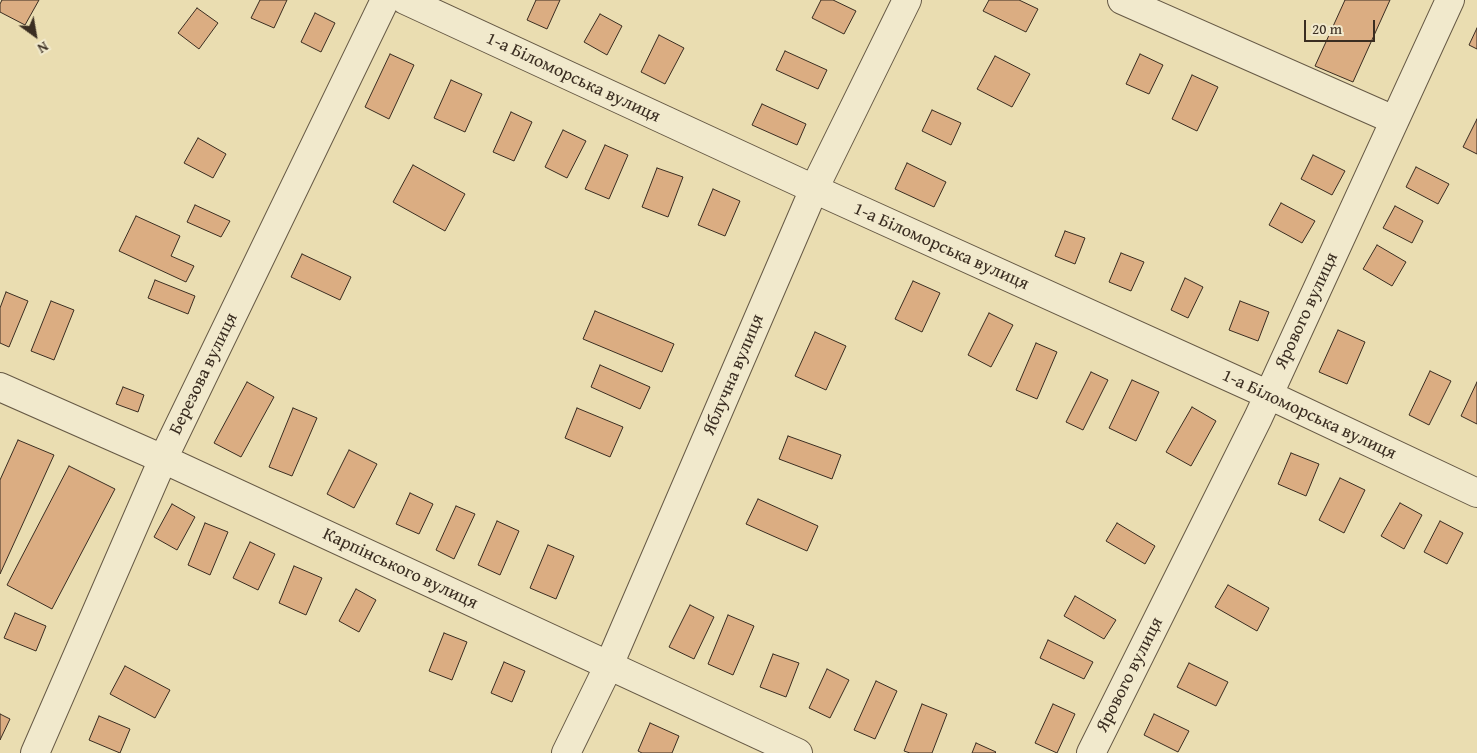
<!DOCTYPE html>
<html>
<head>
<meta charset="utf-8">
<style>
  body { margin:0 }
  #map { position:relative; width:1477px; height:753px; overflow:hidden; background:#eaddb1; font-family:"Gentium Book Plus",serif }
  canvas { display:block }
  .north { position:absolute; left:10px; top:10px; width:50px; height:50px; -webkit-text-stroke:4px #f1e9cc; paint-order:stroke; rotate:148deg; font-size:14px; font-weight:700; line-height:20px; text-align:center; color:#3a2d21 }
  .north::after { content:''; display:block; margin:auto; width:18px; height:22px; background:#3a2d21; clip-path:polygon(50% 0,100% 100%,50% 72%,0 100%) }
  .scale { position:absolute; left:1304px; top:20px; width:71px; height:22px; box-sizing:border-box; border:2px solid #3a2d21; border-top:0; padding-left:6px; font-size:15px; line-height:18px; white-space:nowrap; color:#3a2d21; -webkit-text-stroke:4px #f1e9cc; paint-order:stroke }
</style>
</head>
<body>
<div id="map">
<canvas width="1477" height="753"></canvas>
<div class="north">N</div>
<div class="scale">20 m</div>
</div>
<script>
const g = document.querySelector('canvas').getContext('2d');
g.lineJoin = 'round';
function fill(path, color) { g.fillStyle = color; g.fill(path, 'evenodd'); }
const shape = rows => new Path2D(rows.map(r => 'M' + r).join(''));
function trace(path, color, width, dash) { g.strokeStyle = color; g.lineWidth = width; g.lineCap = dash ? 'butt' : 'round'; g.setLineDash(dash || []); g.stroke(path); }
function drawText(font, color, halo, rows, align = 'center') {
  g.font = font + ' "Gentium Book Plus",serif'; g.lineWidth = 4.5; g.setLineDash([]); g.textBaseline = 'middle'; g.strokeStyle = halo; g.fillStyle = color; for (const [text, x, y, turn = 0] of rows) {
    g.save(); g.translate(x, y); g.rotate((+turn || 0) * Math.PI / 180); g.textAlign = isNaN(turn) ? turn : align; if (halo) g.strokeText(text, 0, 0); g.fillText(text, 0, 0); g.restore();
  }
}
const building = shape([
  [2,0,39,0,25,25,0,12,0,4,2,0],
  [260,0,287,0,274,28,251,18,260,0],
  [536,0,560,0,547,29,527,20,536,0],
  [821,0,833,0,856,11,844,34,812,18,821,0],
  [989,0,1019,0,1038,9,1026,32,983,11,989,0],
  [1345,0,1390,0,1353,82,1315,66,1345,0],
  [197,8,218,23,199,49,178,33,197,8],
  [315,13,335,23,321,52,301,42,315,13],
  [600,14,622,26,607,55,584,42,600,14],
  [1477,28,1477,49,1469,45,1477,28],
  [659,35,684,48,665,84,641,72,659,35],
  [785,51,827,70,818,89,776,70,785,51],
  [390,54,414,65,389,119,365,107,390,54],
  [1140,54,1163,65,1149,94,1126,84,1140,54],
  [995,56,1030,74,1012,107,977,89,995,56],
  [1192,75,1218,87,1197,131,1172,119,1192,75],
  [451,80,482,94,465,132,434,118,451,80],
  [762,104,806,124,797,145,752,125,762,104],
  [932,110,961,123,951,145,922,131,932,110],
  [511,112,532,122,514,161,493,152,511,112],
  [1477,119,1477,154,1463,147,1477,119],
  [563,130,586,141,567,178,545,167,563,130],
  [198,138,226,154,213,178,184,163,198,138],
  [605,145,628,155,609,199,585,189,605,145],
  [1313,155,1345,171,1332,195,1301,179,1313,155],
  [907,163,946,182,934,207,895,189,907,163],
  [413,165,465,194,445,231,393,202,413,165],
  [1416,167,1449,184,1438,204,1406,187,1416,167],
  [657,168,683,177,668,217,642,207,657,168],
  [713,189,740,201,725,236,698,225,713,189],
  [1281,203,1315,221,1302,243,1269,225,1281,203],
  [195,205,230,221,221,237,187,222,195,205],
  [1395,206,1423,221,1412,243,1383,228,1395,206],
  [136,216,180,236,171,256,194,266,186,282,119,251,136,216],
  [1065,231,1085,238,1075,264,1055,256,1065,231],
  [1377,245,1406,262,1392,286,1363,269,1377,245],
  [1121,253,1144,262,1131,291,1109,282,1121,253],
  [302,254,351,277,340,300,291,277,302,254],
  [1185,278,1203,287,1188,318,1171,310,1185,278],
  [155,280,195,296,188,314,148,298,155,280],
  [913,281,940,293,922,332,895,319,913,281],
  [6,292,28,301,9,347,0,343,0,308,6,292],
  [51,301,74,310,54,360,31,351,51,301],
  [1240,301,1269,312,1258,341,1229,330,1240,301],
  [595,311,674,344,662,372,583,339,595,311],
  [989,313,1013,325,991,367,968,355,989,313],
  [1338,330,1365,342,1347,384,1319,372,1338,330],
  [815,332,846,346,826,390,795,376,815,332],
  [1036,343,1057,352,1037,399,1016,390,1036,343],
  [600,365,650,387,640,409,591,387,600,365],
  [1430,371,1451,381,1429,425,1409,415,1430,371],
  [1091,372,1108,380,1083,430,1066,422,1091,372],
  [1132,380,1159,392,1136,441,1109,428,1132,380],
  [247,382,274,397,241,457,214,443,247,382],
  [1477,382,1477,424,1461,416,1477,382],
  [123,387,144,395,138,412,116,404,123,387],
  [1192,407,1216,421,1191,466,1166,452,1192,407],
  [293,408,317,418,292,476,269,467,293,408],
  [577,408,623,427,610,457,565,438,577,408],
  [788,436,841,455,832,479,779,459,788,436],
  [18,440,54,455,0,574,0,480,18,440],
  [349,450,377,464,354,508,327,494,349,450],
  [1291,453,1319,464,1306,496,1278,484,1291,453],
  [69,466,115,489,52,609,7,585,69,466],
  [1340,478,1365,490,1344,533,1319,520,1340,478],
  [410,493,433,504,419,534,396,524,410,493],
  [758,499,818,526,807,551,746,524,758,499],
  [1400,503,1422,515,1404,549,1381,536,1400,503],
  [172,504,195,517,177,550,154,537,172,504],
  [456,506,475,514,454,559,436,550,456,506],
  [497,521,519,531,500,575,478,565,497,521],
  [1440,521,1463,533,1447,564,1424,552,1440,521],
  [205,523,228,532,210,575,188,565,205,523],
  [1117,523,1155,546,1145,564,1106,541,1117,523],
  [250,542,275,554,258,590,233,578,250,542],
  [548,545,574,556,556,599,530,588,548,545],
  [294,566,322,578,306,615,279,603,294,566],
  [1228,585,1269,608,1257,631,1215,607,1228,585],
  [356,589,376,600,359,632,339,621,356,589],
  [1075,596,1116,620,1104,639,1064,616,1075,596],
  [690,605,714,617,694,659,669,647,690,605],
  [15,613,46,626,36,651,4,638,15,613],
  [728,615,754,626,733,675,708,664,728,615],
  [444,633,467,642,452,680,429,671,444,633],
  [1048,640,1093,662,1084,679,1040,658,1048,640],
  [773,654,799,663,786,697,760,687,773,654],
  [504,662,525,671,512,702,491,693,504,662],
  [1189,663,1228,682,1216,706,1177,687,1189,663],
  [125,666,170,690,155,718,110,694,125,666],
  [827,669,849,680,830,718,809,708,827,669],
  [876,681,897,691,875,739,854,730,876,681],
  [922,704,947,714,932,753,910,753,904,751,922,704],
  [1053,704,1075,714,1057,753,1035,743,1053,704],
  [0,714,10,719,0,740,0,714],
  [1154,714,1189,731,1178,752,1144,735,1154,714],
  [99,716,130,729,120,753,89,740,99,716],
  [650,723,679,736,672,753,642,753,638,751,650,723],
  [976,743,996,752,995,753,972,753,976,743]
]);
fill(building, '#dbad82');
trace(building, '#3a2d21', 1);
const minor = shape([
  [405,0,814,189,1269,395,1477,493],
  [1122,0,1394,120],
  [0,387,163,459,798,753],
  [35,753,163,459,385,0],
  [566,753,609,665,814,189,907,0],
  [1091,753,1258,418,1450,0]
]);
trace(minor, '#665945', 30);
trace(minor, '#f1e9cc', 28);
drawText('18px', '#3a2d21', '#f1e9cc', [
  ["1-а Біломорська вулиця",573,78,25],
  ["1-а Біломорська вулиця",941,247,24],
  ["Ярового вулиця",1307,311,-65],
  ["Березова вулиця",204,374,-64],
  ["Яблучна вулиця",734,375,-67],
  ["1-а Біломорська вулиця",1309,415,25],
  ["Карпінського вулиця",400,569,25],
  ["Ярового вулиця",1130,675,-63]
]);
</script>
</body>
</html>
